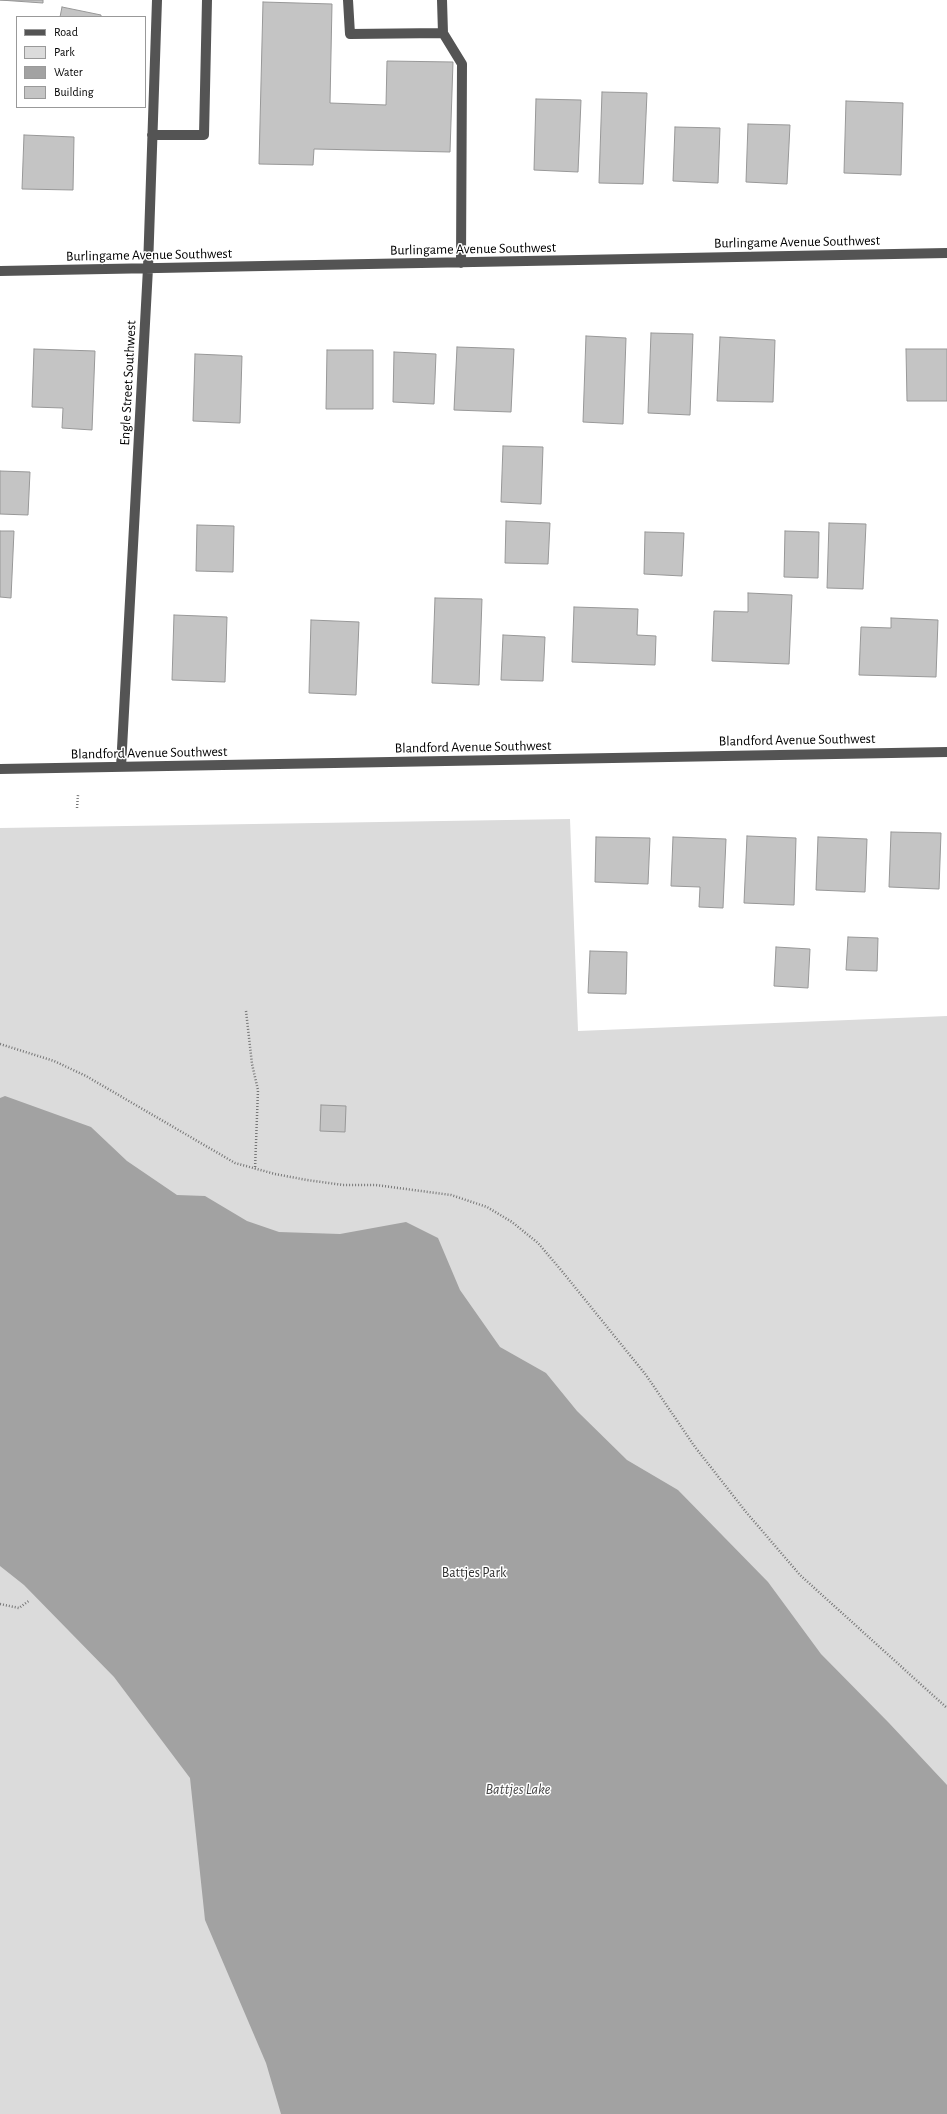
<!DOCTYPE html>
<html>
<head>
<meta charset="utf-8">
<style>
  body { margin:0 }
  #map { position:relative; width:947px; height:2114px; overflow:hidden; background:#fff; font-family:"Alegreya Sans",sans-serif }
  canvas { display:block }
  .legend { position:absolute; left:16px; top:16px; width:130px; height:92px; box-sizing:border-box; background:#fff; border:1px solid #999; margin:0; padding:5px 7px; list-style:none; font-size:12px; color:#000 }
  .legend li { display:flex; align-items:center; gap:8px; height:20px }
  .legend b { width:20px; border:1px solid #999 }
</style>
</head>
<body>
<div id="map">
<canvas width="947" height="2114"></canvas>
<ul class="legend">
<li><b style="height:5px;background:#545454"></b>Road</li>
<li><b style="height:11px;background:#dbdbdb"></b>Park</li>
<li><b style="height:11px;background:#a2a2a2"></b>Water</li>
<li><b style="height:11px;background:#c4c4c4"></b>Building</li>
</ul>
</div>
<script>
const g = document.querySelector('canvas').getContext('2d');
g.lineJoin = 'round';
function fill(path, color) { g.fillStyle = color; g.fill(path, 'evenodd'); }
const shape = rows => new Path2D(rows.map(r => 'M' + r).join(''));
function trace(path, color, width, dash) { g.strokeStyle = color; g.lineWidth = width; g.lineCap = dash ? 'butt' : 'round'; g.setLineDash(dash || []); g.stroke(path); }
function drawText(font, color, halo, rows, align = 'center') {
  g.font = font + ' "Alegreya Sans",sans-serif'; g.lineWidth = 3; g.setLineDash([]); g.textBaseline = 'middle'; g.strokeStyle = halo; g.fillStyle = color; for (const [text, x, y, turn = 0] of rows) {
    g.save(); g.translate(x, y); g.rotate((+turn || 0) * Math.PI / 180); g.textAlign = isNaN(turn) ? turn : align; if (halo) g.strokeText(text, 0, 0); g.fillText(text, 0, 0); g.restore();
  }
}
fill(shape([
  [570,819,578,1031,947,1016,947,2114,0,2114,0,828]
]), '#dbdbdb');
fill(shape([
  [5,1096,91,1127,127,1161,177,1195,205,1196,247,1221,279,1232,340,1234,406,1222,438,1238,460,1290,500,1347,546,1373,577,1411,627,1460,678,1490,768,1582,821,1654,889,1723,947,1785,947,2114,281,2114,266,2063,205,1920,190,1778,114,1677,24,1585,0,1566,0,1098]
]), '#a2a2a2');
const building = shape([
  [0,0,43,0,43,3,0,0],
  [263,2,332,4,330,103,386,105,387,61,453,62,450,152,314,149,313,165,259,164,263,2],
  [62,7,101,15,101,17,60,17,62,7],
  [602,92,647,93,643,184,599,183,602,92],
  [536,99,581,100,578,172,534,170,536,99],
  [846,101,903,103,901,175,844,173,846,101],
  [748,124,790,125,787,184,746,182,748,124],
  [675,127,720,128,718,183,673,181,675,127],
  [24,135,74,137,73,190,22,189,24,135],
  [651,333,693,334,690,415,648,413,651,333],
  [586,336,626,338,623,424,583,422,586,336],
  [720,337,775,340,773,402,717,401,720,337],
  [457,347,514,349,511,412,454,410,457,347],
  [34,349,95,351,92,430,62,428,63,408,32,407,34,349],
  [906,349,947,349,947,401,907,401,906,349],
  [327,350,373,350,373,409,326,409,327,350],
  [394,352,436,354,434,404,393,402,394,352],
  [195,354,242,356,240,423,193,421,195,354],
  [503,446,543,447,541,504,501,502,503,446],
  [0,471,30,472,28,515,0,514,0,471],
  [506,521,550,523,548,564,505,563,506,521],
  [829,523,866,524,863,589,827,588,829,523],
  [197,525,234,526,233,572,196,571,197,525],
  [0,531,14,531,11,598,0,597,0,531],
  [785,531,819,532,818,578,784,577,785,531],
  [645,532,684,533,682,576,644,574,645,532],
  [748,593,792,595,789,664,712,661,714,611,748,612,748,593],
  [435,598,482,599,479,685,432,683,435,598],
  [574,607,638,609,637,635,656,636,655,665,572,662,574,607],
  [174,615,227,617,225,682,172,680,174,615],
  [891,618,938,620,936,677,859,675,861,627,891,628,891,618],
  [311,620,359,622,356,695,309,693,311,620],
  [503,635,545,637,543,681,501,680,503,635],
  [891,832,941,833,939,889,889,887,891,832],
  [747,836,796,838,794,905,744,903,747,836],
  [596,837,650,838,648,884,595,882,596,837],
  [673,837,726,839,723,908,699,907,700,887,671,886,673,837],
  [818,837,867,839,865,892,816,890,818,837],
  [848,937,878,938,877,971,846,970,848,937],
  [776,947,810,949,808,988,774,986,776,947],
  [590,951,627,952,626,994,588,993,590,951],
  [321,1105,346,1106,345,1132,320,1131,321,1105]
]);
fill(building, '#c4c4c4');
trace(building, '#989898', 1);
trace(shape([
  [77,808,78,795],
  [246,1011,252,1064,258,1090,255,1169],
  [0,1044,54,1061,86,1076,235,1163,275,1174,307,1180,343,1185,376,1185,451,1195,487,1207,512,1222,538,1243,561,1270,646,1375,695,1447,746,1512,800,1575,947,1708],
  [0,1604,19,1608,30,1600]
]), '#767676', 2.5, [1, 2]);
trace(shape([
  [348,0,350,34,443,33,442,0],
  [443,33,462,64,461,263],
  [152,135,204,135,207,0],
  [0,271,947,253],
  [121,767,148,268,157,0],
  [0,769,947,752]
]), '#545454', 10);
drawText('14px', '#000', '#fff', [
  ["Burlingame Avenue Southwest",797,242,-1],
  ["Burlingame Avenue Southwest",473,249,-1],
  ["Burlingame Avenue Southwest",149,255,-1],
  ["Engle Street Southwest",128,383,-87],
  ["Blandford Avenue Southwest",797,740,-1],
  ["Blandford Avenue Southwest",473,747,-1],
  ["Blandford Avenue Southwest",149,753,-1]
]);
drawText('14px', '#323232', '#fff', [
  ["Battjes Park",474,1573]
]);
drawText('italic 15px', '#434343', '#fff', [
  ["Battjes Lake",518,1789]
]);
</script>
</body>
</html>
